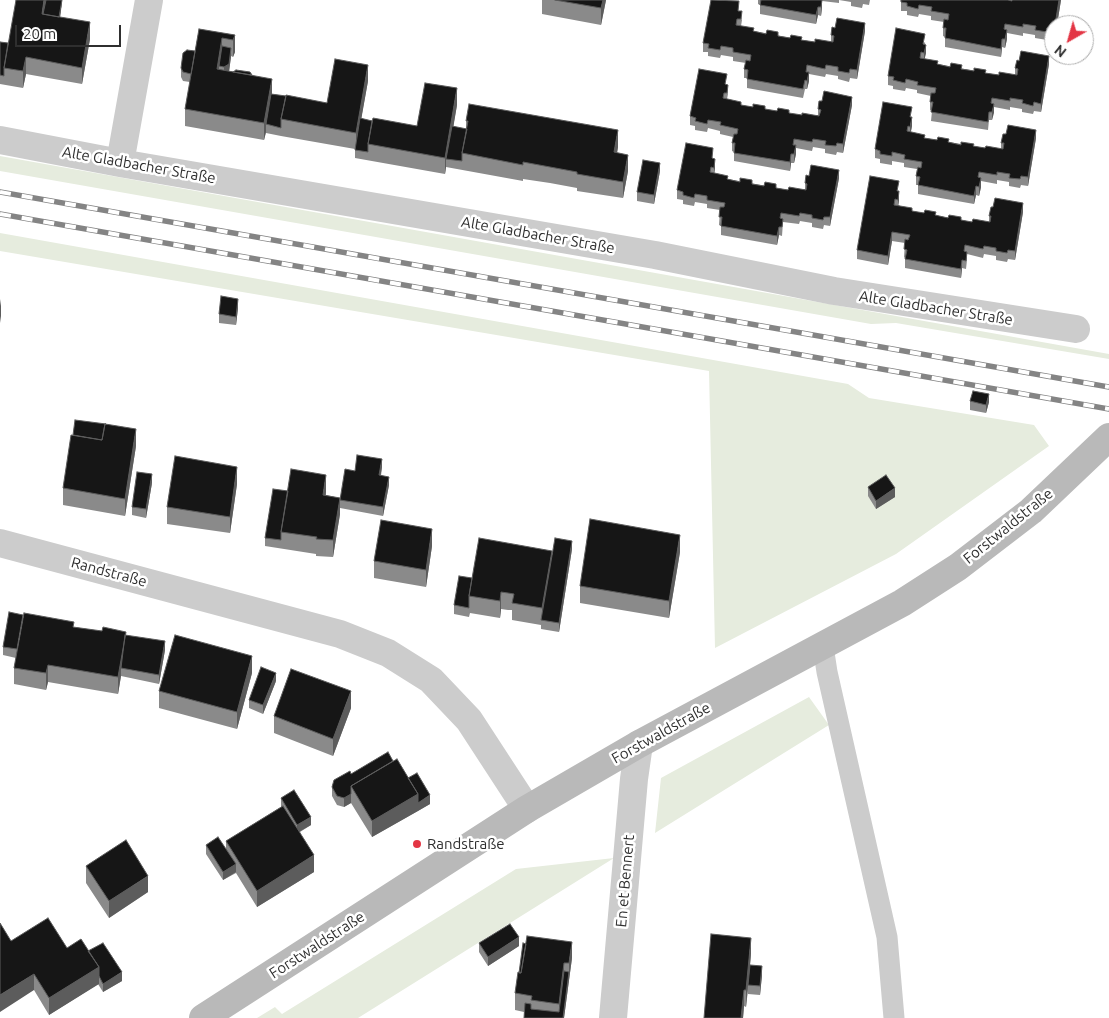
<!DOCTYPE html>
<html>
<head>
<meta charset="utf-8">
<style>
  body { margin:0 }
  #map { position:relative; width:1109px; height:1018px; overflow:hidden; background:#fff; font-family:Ubuntu,sans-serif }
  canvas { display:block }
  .north { position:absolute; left:1044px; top:15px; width:50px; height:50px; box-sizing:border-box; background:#fff; border:1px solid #acacac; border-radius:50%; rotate:218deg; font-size:14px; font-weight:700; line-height:20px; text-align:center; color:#2f2f2f }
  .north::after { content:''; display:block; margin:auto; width:18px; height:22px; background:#e33544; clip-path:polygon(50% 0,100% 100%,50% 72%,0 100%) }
  .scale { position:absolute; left:15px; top:25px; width:106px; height:22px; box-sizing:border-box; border:2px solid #2f2f2f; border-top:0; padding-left:6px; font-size:15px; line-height:18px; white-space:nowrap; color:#2f2f2f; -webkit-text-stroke:4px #fff; paint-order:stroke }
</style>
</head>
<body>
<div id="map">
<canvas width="1109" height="1018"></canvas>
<div class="north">N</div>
<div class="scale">20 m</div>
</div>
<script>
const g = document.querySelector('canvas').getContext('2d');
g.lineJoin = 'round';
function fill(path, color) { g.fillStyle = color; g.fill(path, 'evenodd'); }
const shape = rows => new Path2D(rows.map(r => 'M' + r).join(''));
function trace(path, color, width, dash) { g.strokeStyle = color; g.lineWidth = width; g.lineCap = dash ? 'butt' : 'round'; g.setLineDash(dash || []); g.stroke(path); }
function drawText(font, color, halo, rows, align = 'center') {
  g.font = font + ' Ubuntu,sans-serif'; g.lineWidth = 5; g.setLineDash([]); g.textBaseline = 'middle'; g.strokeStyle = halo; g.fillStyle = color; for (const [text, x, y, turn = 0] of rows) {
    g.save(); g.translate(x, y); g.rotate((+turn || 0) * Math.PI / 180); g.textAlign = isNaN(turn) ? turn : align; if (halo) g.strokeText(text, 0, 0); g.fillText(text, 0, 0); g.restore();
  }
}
fill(shape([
  [0,156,1109,354,1109,359,896,323,871,324,0,171],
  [0,233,848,384,869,398,1034,425,1049,446,896,554,715,648,709,371,0,251],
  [809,697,829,725,655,833,661,778],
  [614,858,358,1018,257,1018,275,1007,282,1014,516,869]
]), '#e6ecde');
trace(shape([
  [823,646,827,672,887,937,894,1018]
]), '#ccc', 21);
trace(shape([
  [0,140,120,163,655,255,834,291,1076,329],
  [120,163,149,0],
  [0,543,340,634,388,653,431,680,469,720,527,809],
  [613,1018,634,779,639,744]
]), '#ccc', 28);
trace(shape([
  [203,1018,527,809,639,744,902,603,958,567,1031,511,1109,437]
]), '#b9b9b9', 28);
const rail = shape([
  [0,192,1109,387],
  [0,214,1109,409]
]);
trace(rail, '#848484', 5.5);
trace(rail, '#fff', 4, [11]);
fill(shape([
  [62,0,60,17,90,39,82,84,26,74,23,88,0,84,0,42,8,43],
  [542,0,606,0,601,25,542,14],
  [758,0,839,0,839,3,822,1,822,7,821,16,818,15,816,24,760,14,760,5,758,4],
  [839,0,870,0,869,5,863,4,862,8,851,6,851,2],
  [1061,0,1057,25,1054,25,1054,38,1047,37,1047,40,1035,38,1035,35,1023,33,1023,36,1007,33,1007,39,1005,48,1002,47,1001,57,945,47,945,37,943,36,943,28,944,22,931,20,931,16,919,14,918,17,907,15,907,11,901,11,901,2],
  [739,11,742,20,741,26,754,31,802,40,815,42,831,42,831,35,865,31,857,79,850,78,849,82,838,79,838,76,826,74,825,77,809,74,809,81,807,89,805,89,803,98,747,88,747,78,744,78,744,69,746,63,733,61,733,57,721,55,720,58,708,56,708,52,703,52,703,43],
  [199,29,235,35,235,52,233,57,231,56,229,71,252,75,272,94,327,103,368,81,361,119,417,126,457,105,453,127,466,129,466,121,618,147,617,153,628,171,623,198,577,191,577,188,550,183,523,179,523,181,446,167,445,174,355,158,355,149,281,136,266,133,266,132,264,140,185,126,185,109,190,82,183,81,181,77,181,68,195,51],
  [925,42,926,53,924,59,938,64,986,73,999,75,1015,75,1015,68,1049,64,1041,112,1034,111,1033,114,1022,112,1022,109,1010,107,1010,110,994,107,992,120,989,120,988,130,931,121,932,111,930,110,930,102,931,96,917,93,917,90,906,88,905,91,893,89,893,86,888,85,888,76],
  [727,85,728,94,727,99,741,105,789,114,802,115,818,115,818,109,852,105,843,153,837,152,836,155,825,153,825,149,813,147,812,151,796,148,796,154,794,163,791,163,790,171,734,161,734,152,732,151,732,143,733,137,720,134,720,131,708,128,707,132,695,130,695,126,690,125,690,116],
  [911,117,912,126,911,132,925,138,985,148,1001,149,1001,143,1036,138,1028,186,1021,185,1020,188,1009,186,1009,182,997,180,997,184,981,181,981,187,979,196,976,195,974,204,918,194,918,185,916,185,916,176,917,169,904,167,904,163,892,161,892,165,880,163,880,159,875,158,875,149],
  [713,159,715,168,714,173,728,179,788,190,805,189,805,183,839,178,830,226,824,225,823,229,812,227,812,223,800,221,799,224,783,222,782,236,779,235,777,245,721,235,721,226,719,225,720,210,707,208,707,204,695,202,694,206,683,204,683,200,677,199,677,190],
  [660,171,654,204,637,201,637,192],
  [898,191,899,200,898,205,912,211,972,222,989,222,989,216,1023,212,1015,260,1008,259,1007,262,996,260,996,256,984,254,983,258,967,254,967,260,966,269,962,268,961,278,905,268,905,258,904,257,905,243,892,241,888,265,857,259,857,250],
  [238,308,236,325,219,323,219,314],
  [970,401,989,402,986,413,970,410],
  [136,446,125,516,63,505,63,488],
  [382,467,381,476,389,485,383,516,340,508,340,514,333,557,316,556,316,554,265,546,265,538,288,491,326,492,326,495,340,498,355,471],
  [152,483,146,518,132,515,132,507],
  [237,484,230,533,167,524,167,507],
  [868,487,895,497,876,509,868,496],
  [432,546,426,587,374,578,374,561],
  [572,549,559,632,541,629,541,625,512,620,512,610,508,610,501,609,500,618,470,613,469,617,454,614,454,605,472,578,552,560],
  [680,552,669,618,580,603,580,586],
  [74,627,126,635,165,650,159,684,121,676,118,694,48,682,46,690,14,684,14,668,16,658,3,655,3,647],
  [252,673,237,729,159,708,159,691],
  [276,681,263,714,249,708,249,700],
  [351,708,333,756,274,733,274,716],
  [393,761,430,804,372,837,351,803,344,807,337,805,332,796,332,787,351,774],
  [281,798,311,825,300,832,314,872,257,907,236,873,223,880,206,854,206,845,226,849,226,841,281,807],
  [86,866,148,892,109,918,86,883],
  [11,941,88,951,122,981,103,992,98,984,49,1015,34,990],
  [479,943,519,946,488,966,479,952],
  [751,954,750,965,762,975,760,995,748,994,748,990,746,1007,744,1006,743,1018,704,1018],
  [572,958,564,1018,524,1018,524,1012,515,1010,515,993]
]), '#8a8a8a');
fill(shape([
  [44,0,47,0,43,22,42,14],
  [62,0,62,3,58,33,58,24],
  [603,0,606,0,601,25,601,8],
  [822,0,822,7,821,16,821,7],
  [1059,0,1061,0,1057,25,1055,25],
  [818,7,818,15,816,24,816,15],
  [90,22,90,39,82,84,82,68],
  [865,23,865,31,857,79,857,70],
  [1007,30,1007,39,1005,48,1005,39],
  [235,35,235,52,233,57,233,40],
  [222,38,222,55,219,66,219,75,217,69],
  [1002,39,1002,47,1001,57,1001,49],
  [926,45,926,53,924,62,924,53],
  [231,48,231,57,229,72,224,76,224,67],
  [1049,56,1049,64,1041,112,1041,104],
  [26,57,26,74,23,88,23,71],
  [368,65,368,81,356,149,356,133],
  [809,72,809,81,807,89,807,81],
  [272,79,272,96,266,124,266,132,264,140,264,123],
  [457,88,457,105,448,159,446,159,446,167,445,174,445,158],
  [852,97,852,105,843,153,843,144],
  [994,104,994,113,992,120,992,112],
  [912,117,912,126,910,135,910,127],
  [618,130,618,147,614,169,614,152],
  [1036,130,1036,138,1028,186,1028,177],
  [796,145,796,154,794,163,794,154],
  [791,154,791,163,790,171,790,162],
  [628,155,628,171,623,198,623,182],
  [715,159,715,168,714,176,714,168],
  [660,163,660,171,654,204,654,195],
  [839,170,839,178,830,226,830,217],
  [981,178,981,187,979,196,979,187],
  [976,186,976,195,974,204,974,196],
  [899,191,899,200,898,208,898,200],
  [1023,203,1023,212,1015,260,1015,251],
  [779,227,779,235,777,245,777,236],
  [892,232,892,241,888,265,888,256],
  [962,260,962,268,961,278,961,269],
  [1,299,1,316,0,323,0,306],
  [238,299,238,308,236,325,236,317],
  [989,394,989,402,986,413,986,405],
  [136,429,136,446,125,516,125,499],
  [382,459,382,467,379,484,379,475],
  [237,467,237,484,230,533,230,517],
  [152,474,152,483,146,518,146,509],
  [326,475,326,492,323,512,323,495],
  [389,477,389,485,383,516,383,507],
  [895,488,895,497,876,509,876,501],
  [340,498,340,514,333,557,333,540],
  [432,529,432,546,426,587,426,570],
  [680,535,680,552,669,618,669,601],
  [572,541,572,549,559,632,559,623],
  [552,551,552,568,542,620,542,608],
  [501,592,501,609,500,618,500,601],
  [126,632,126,649,121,668,121,676,118,694,118,677],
  [165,641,165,650,159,684,159,675],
  [252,656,252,673,237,729,237,712],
  [48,665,48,682,46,690,46,673],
  [276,673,276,681,263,714,263,705],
  [351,691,351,708,333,756,333,739],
  [351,794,351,803,344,807,344,798],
  [418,794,418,811,372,837,372,821],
  [430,795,430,804,418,811,418,803],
  [311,817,311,825,297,833,297,825],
  [314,855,314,872,257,907,257,891],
  [236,864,236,872,223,880,223,872],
  [148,876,148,892,109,918,109,901],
  [519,937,519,946,488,966,488,957],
  [751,938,751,954,746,1007,746,990],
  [572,942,572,958,569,980,569,963],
  [564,963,564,980,559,1018,559,1004],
  [762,966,762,975,760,995,760,986],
  [99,967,99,984,49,1015,49,998],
  [122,972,122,981,103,992,103,984],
  [569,972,569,980,564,1018,563,1018],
  [34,974,34,990,0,1012,0,995],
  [744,990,744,1006,743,1018,741,1018]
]), '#5c5c5c');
const building = shape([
  [16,0,44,0,42,14,90,22,82,68,26,57,23,71,4,68,16,0],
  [46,0,62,0,59,17,43,14,46,0],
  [555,0,603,0,601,8,555,0],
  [711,0,739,1,738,11,742,11,741,19,737,19,736,25,754,28,753,31,766,34,767,30,778,32,778,36,790,38,791,35,802,37,801,40,815,42,815,39,833,42,834,36,831,35,832,27,835,28,837,18,865,23,857,70,850,69,849,73,838,71,838,67,826,65,825,69,807,65,806,72,809,72,807,81,805,80,803,89,747,79,748,70,744,69,746,60,750,61,751,55,733,52,733,48,721,46,720,50,708,48,709,44,703,43,711,0],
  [761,0,822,0,821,7,818,7,816,15,760,5,761,0],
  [901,0,1008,0,1012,1,1012,0,1059,0,1055,25,1054,25,1054,29,1047,28,1047,32,1035,30,1036,26,1023,24,1023,27,1005,24,1004,29,1007,30,1005,39,1002,39,1001,49,945,38,946,28,943,28,944,19,948,20,949,14,931,11,932,7,919,5,918,9,907,6,907,3,901,2,901,0],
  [896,28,925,34,923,44,926,45,924,53,921,52,920,58,938,61,937,64,950,67,951,63,962,65,961,69,968,70,974,71,974,68,986,70,985,73,999,75,999,72,1017,75,1018,69,1015,68,1017,60,1019,61,1021,51,1049,56,1041,104,1034,102,1033,106,1022,103,1023,100,1010,98,1010,101,992,98,991,103,994,104,992,112,989,112,988,122,931,112,933,102,930,102,931,93,935,93,936,88,917,85,918,82,906,79,905,83,893,80,894,77,888,76,896,28],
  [199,29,235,35,233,40,222,38,217,69,272,79,264,123,185,109,199,29],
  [0,42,8,43,4,68,4,76,0,75,0,42],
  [222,46,231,48,229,64,224,67,219,66,222,46],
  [187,50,195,51,191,74,183,72,181,68,183,53,187,50],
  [335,59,368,65,356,133,281,119,286,95,327,103,335,59],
  [699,69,727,74,725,84,728,85,727,93,724,93,723,98,741,102,741,105,753,107,753,104,765,106,765,109,777,111,778,108,789,110,789,113,802,115,802,113,819,116,821,110,818,109,819,101,822,101,824,91,852,97,843,144,837,143,836,146,825,145,826,141,813,139,812,142,794,139,793,145,796,145,794,154,791,154,790,162,734,153,735,143,732,143,734,134,737,134,738,129,720,125,721,122,708,120,707,124,695,121,696,118,690,116,699,69],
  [236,70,250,72,252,75,233,72,236,70],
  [425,83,457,88,445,158,368,144,373,118,417,126,425,83],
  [271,94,286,96,281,119,281,128,266,124,271,94],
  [883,102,912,107,910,117,912,117,910,127,908,126,907,131,925,135,924,138,937,140,938,137,949,139,948,142,961,145,961,142,974,144,973,146,985,148,986,146,1003,149,1004,143,1001,143,1003,134,1006,134,1008,125,1036,130,1028,177,1021,176,1020,179,1009,178,1010,174,997,172,997,175,979,172,978,177,981,178,979,187,976,186,974,196,918,185,920,177,916,176,918,167,921,168,922,162,904,159,905,155,892,152,892,156,880,154,880,151,875,149,883,102],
  [469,104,618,130,614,152,628,155,623,182,577,174,577,172,523,162,523,165,462,153,468,121,466,121,469,104],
  [360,118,372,121,368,144,368,152,355,150,360,118],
  [452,126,467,129,462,153,462,161,446,159,452,126],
  [686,143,713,148,712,158,715,159,714,168,711,167,710,172,728,176,727,179,740,182,740,178,752,180,752,184,764,186,765,182,776,184,776,188,788,190,789,187,806,190,807,184,805,183,806,175,809,176,811,165,839,170,830,217,824,217,823,220,812,218,812,215,800,213,799,216,781,213,780,218,783,219,782,227,779,227,777,236,721,226,722,217,719,217,720,207,724,207,725,203,707,200,707,196,695,194,694,198,683,195,683,192,677,190,686,143],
  [643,160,660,163,654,195,637,192,643,160],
  [870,176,899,181,897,191,899,191,898,200,895,199,894,205,912,208,912,211,924,213,925,210,936,212,935,215,948,218,949,215,961,217,961,220,972,222,973,219,990,222,991,216,989,216,991,207,993,207,995,198,1023,203,1015,251,1008,250,1007,253,996,251,996,248,984,246,983,249,965,245,964,251,967,252,966,261,962,260,961,269,905,259,907,250,904,249,905,239,908,240,910,235,892,232,888,256,857,250,870,176],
  [221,296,238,299,236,317,219,314,221,296],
  [973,391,989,394,986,405,970,401,973,391],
  [75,420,106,424,105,424,102,440,73,435,75,420],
  [105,424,136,429,125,499,63,488,71,435,102,440,105,424],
  [357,455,382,459,379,475,389,477,383,507,340,500,345,469,355,471,357,455],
  [175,456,237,467,230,517,167,507,175,456],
  [291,469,326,475,323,495,340,498,333,540,316,539,317,537,281,532,291,469],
  [137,472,152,474,146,509,132,507,137,472],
  [886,475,895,488,876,501,868,487,886,475],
  [273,489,288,491,281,532,281,540,265,538,273,489],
  [590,519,680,535,669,601,580,586,590,519],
  [381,520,432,529,426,570,374,561,381,520],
  [479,538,552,551,542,608,512,603,514,594,508,593,501,592,500,601,469,596,479,538],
  [555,538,572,541,559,623,541,620,555,538],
  [459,576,472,578,469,596,469,608,454,605,459,576],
  [9,612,23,615,17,649,3,647,9,612],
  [24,613,74,622,73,627,102,631,103,627,126,632,118,677,48,665,46,673,14,668,24,613],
  [125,635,165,641,159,675,121,668,125,635],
  [175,635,252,656,237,712,159,691,175,635],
  [261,667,276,673,263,705,249,700,261,667],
  [291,669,351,691,333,739,274,716,291,669],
  [388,752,393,761,351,786,351,794,344,798,337,796,332,787,334,780,350,771,351,774,388,752],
  [397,759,418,794,372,821,351,786,397,759],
  [417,773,430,795,418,803,418,794,408,778,417,773],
  [294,790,311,817,297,825,281,798,294,790],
  [283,806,314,855,257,891,226,841,283,806],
  [218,837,236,864,223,872,206,845,218,837],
  [126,840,148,876,109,901,86,866,126,840],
  [48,918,67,948,81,939,99,967,49,998,34,974,0,995,0,923,11,941,48,918],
  [510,924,519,937,488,957,479,943,510,924],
  [711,934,751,938,746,990,744,990,741,1018,704,1018,711,934],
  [527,936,572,942,569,963,564,963,559,1004,531,1000,532,996,515,993,518,972,521,973,527,936],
  [103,943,122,972,103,984,99,976,99,967,88,951,103,943],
  [523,943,526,944,521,973,519,973,523,943],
  [750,965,762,966,760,986,748,985,750,965],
  [564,971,569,972,563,1018,524,1018,525,1003,531,1004,531,1009,559,1012,564,971]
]);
fill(building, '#161616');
trace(building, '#5c5c5c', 1);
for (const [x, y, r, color] of [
  [417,844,5,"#e33544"]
]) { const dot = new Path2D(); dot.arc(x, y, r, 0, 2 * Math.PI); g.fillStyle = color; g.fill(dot); trace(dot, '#fff', 2); }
drawText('15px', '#2f2f2f', '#fff', [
  ["Alte Gladbacher Straße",139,165,10],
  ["Alte Gladbacher Straße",538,235,10],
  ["Alte Gladbacher Straße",936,308,9],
  ["Forstwaldstraße",1008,526,-39],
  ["Randstraße",109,572,15],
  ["Forstwaldstraße",661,733,-29],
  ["En et Bennert",625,881,-85],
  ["Forstwaldstraße",317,945,-33]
]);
drawText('15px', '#2f2f2f', '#fff', [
  ["Randstraße",427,844]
], 'left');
</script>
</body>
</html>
